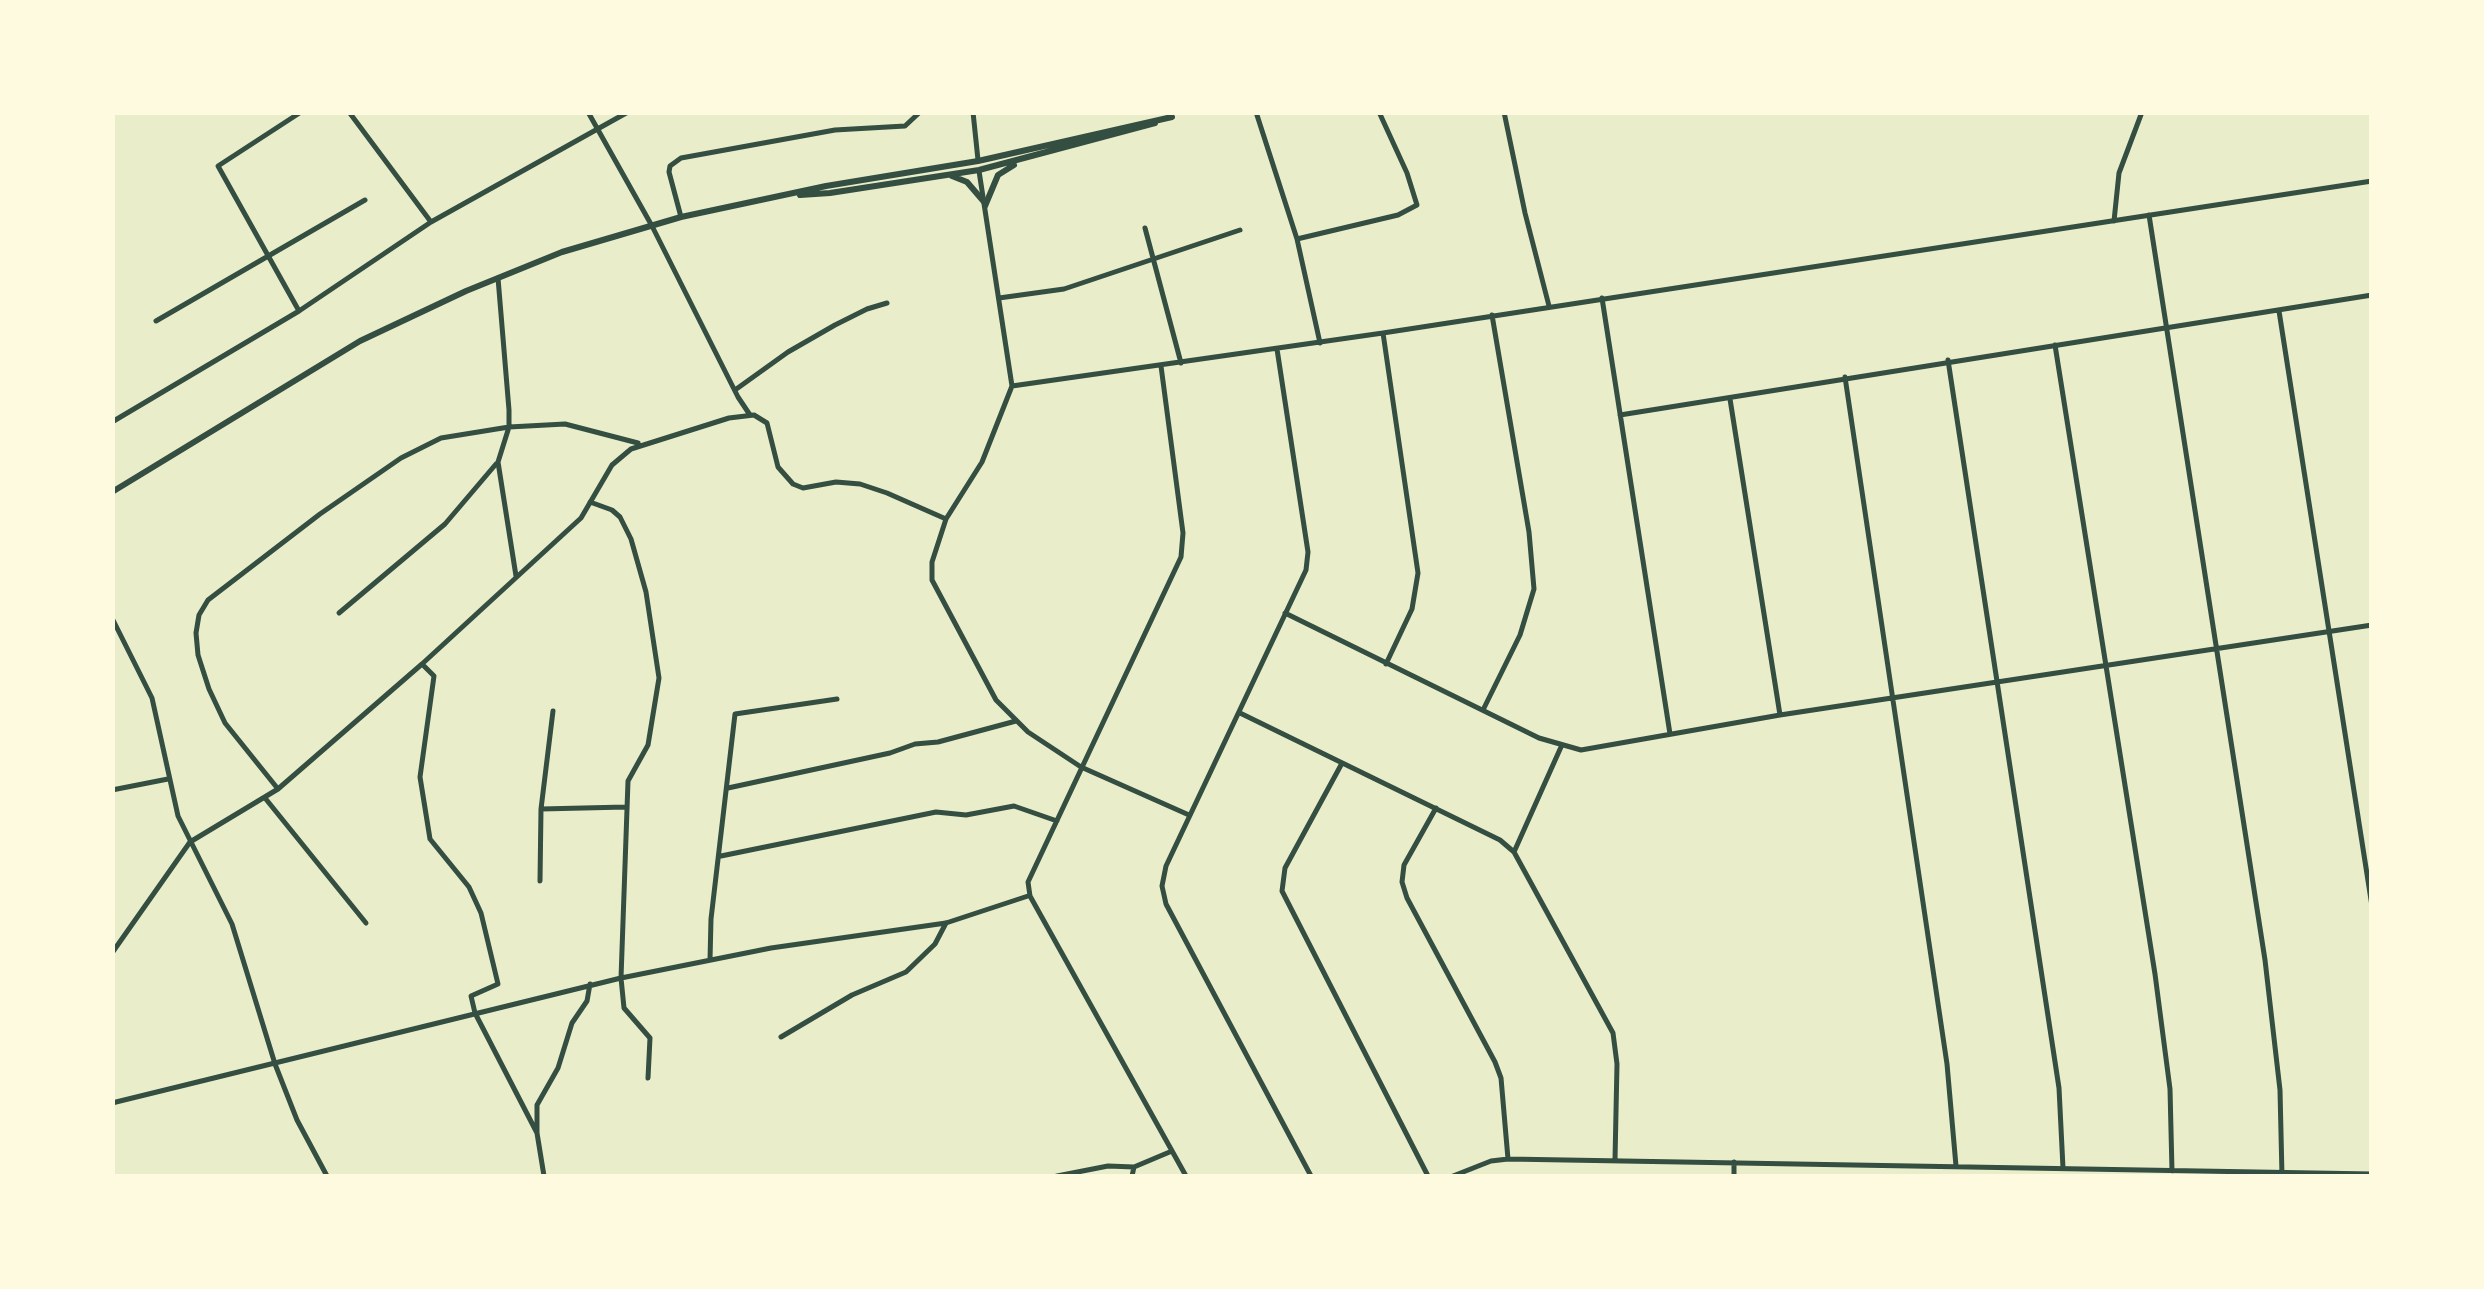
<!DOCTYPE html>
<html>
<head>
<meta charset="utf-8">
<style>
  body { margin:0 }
  #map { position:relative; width:2484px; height:1289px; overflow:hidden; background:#e9edc9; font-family:Montserrat,sans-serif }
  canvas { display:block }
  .frame { position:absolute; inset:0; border:115px solid #fefae0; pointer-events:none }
</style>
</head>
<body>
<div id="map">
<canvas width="2484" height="1289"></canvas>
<div class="frame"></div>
</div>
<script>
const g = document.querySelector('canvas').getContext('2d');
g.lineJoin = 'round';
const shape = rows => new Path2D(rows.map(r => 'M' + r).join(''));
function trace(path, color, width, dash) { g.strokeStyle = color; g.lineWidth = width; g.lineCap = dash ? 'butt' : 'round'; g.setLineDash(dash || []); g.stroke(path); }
trace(shape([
  [349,112,431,222],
  [588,112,652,226,738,397,750,415],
  [973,112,978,160],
  [1256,112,1297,239,1320,343],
  [1504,112,1525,213,1549,306],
  [979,171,1012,386,1383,333,2372,181],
  [2149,215,2265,960,2280,1090,2282,1176],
  [681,217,669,172,670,166,681,158,835,130,905,126,920,112],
  [2114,221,2119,173,2142,112],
  [1145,228,1181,363],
  [1297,239,1398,215,1417,205,1407,173,1379,112],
  [498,278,509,410,509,427,498,462,516,576],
  [999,298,1064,289,1240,230],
  [1602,298,1670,734],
  [299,311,218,166,301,112],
  [2279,311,2372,906],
  [156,321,365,200],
  [1383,333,1418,573,1412,609,1386,664],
  [2055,345,2155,974,2170,1089,2172,1171],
  [1277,349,1308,552,1306,570,1166,866,1162,886,1166,904,1311,1176],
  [1948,360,2059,1088,2063,1168],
  [1161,366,1183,533,1181,557,1028,882,1030,896,1186,1176],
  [1845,377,1947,1064,1956,1166],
  [1012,386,982,462,946,519,932,562,932,580,996,700,1028,732,1081,767,1189,815],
  [735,390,788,352,835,325,867,309,887,303],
  [1730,399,1780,715],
  [1620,415,2372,295],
  [112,422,299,311,431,222,628,112],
  [339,613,445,524,496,464],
  [1285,613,1539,738,1581,750,1780,715,2372,625],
  [112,618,152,698,178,816,232,924,275,1064,297,1120,327,1176],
  [422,664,434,676,420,777,430,839,469,887,481,913,498,984,471,996,475,1013,537,1133],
  [1483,710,1520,635,1534,589,1529,532,1492,315],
  [1240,713,1500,840,1514,852,1613,1033,1617,1064,1615,1160],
  [1341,765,1285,868,1282,891,1428,1176],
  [728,788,890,753,915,744,938,742,1016,721],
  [278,789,225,723,209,689,198,655,196,633,199,615,208,600,320,514,401,458,441,438,509,427,565,424,638,443],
  [112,790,168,779],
  [265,798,366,923],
  [1436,808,1404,865,1402,882,1407,898,1495,1062,1501,1078,1508,1159],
  [541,809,626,807],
  [1514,852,1561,747],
  [721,856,936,812,966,815,1014,806,1057,821],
  [540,881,541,809,553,711],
  [112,953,190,842,278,789,422,664,581,518,612,465,631,449,729,418,754,415,767,423,778,467,793,484,803,488,836,482,860,484,887,493,946,519],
  [710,960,711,919,735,714,837,699],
  [781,1037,852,995,906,972,935,944,946,923],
  [648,1078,650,1038,624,1008,621,978,771,948,946,923,1028,896],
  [112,1103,621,978,628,781,648,745,659,678,646,592,631,539,620,517,612,510,590,502],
  [1734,1162,1734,1176],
  [544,1176,537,1133,537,1105,558,1068,572,1023,587,1001,590,984],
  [1057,1176,1108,1166,1134,1167,1172,1151],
  [1132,1176,1134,1167],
  [1453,1176,1491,1161,1508,1159,2372,1174]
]), '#344e41', 5);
trace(shape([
  [952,176,967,182,985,203],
  [800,195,830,193,979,170,1155,123],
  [985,206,998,175,1014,165],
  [112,492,360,341,466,291,562,252,681,217,826,186,978,161,1172,117]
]), '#344e41', 6);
</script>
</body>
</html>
